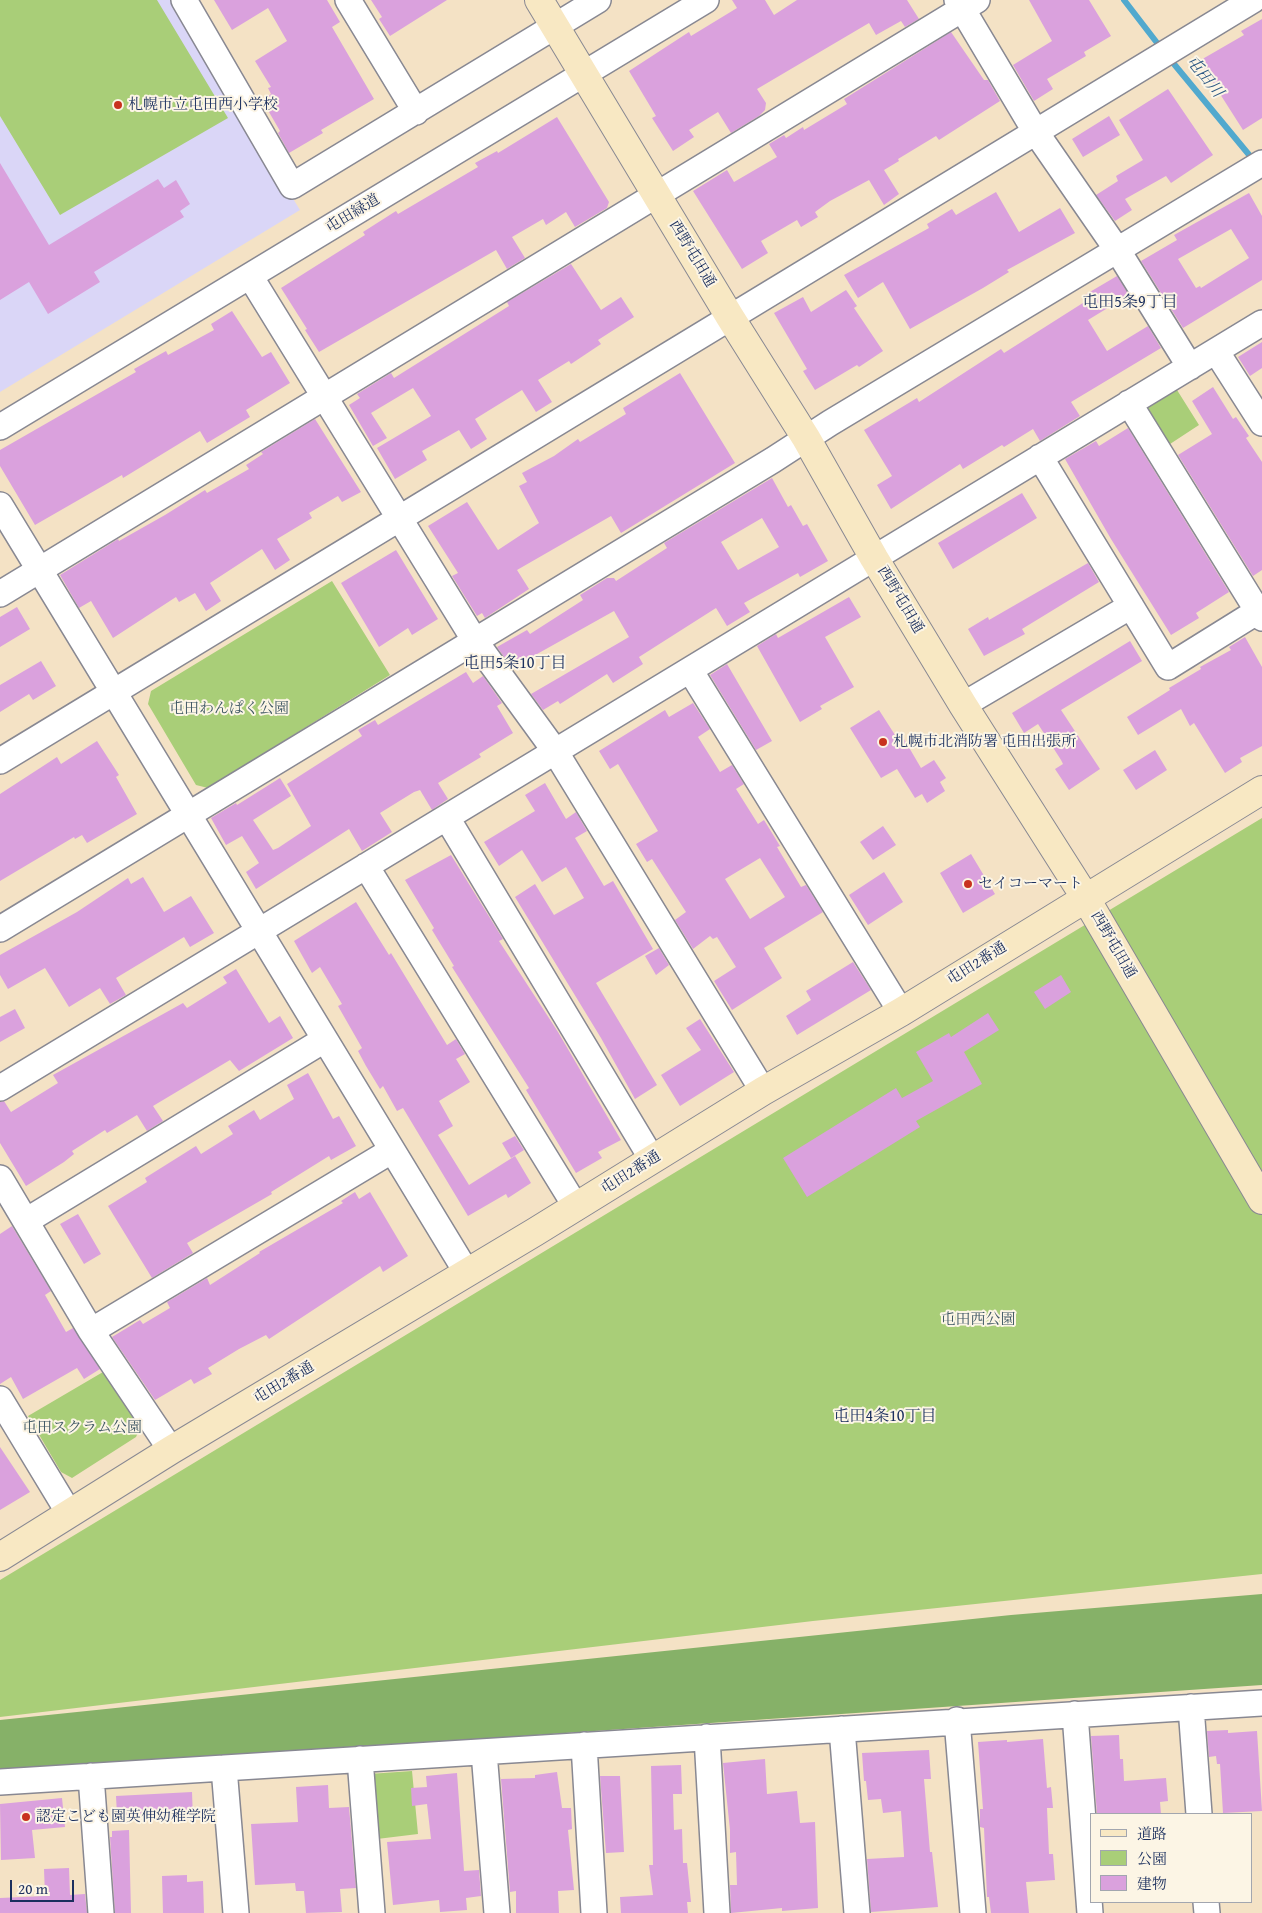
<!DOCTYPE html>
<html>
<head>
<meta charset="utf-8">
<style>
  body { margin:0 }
  #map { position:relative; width:1262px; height:1913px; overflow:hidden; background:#f4e2c5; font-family:"Gentium Book Plus","Noto Serif JP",serif }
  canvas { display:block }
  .legend { position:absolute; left:1090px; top:1813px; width:162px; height:90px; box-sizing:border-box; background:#fcf5e5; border:1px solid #a2a6af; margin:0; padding:6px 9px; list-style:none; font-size:15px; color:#1b2f5e }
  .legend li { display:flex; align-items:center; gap:10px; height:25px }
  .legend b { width:25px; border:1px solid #a2a6af }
  .scale { position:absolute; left:10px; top:1880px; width:64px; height:22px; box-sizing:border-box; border:2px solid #1b2f5e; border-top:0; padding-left:6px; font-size:15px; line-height:18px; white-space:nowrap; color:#1b2f5e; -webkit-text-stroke:4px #fcf5e5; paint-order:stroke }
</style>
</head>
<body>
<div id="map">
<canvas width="1262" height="1913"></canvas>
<ul class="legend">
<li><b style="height:6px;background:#f8e8c3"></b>道路</li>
<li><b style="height:14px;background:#a9ce78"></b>公園</li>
<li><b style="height:14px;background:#daa1dd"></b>建物</li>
</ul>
<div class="scale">20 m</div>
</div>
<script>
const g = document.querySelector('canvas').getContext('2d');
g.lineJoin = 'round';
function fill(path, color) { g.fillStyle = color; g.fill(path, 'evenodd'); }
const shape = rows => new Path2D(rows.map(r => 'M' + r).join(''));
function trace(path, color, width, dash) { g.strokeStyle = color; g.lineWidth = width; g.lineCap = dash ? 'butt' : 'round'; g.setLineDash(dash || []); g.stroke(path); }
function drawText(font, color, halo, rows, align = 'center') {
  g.font = font + ' "Gentium Book Plus","Noto Serif JP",serif'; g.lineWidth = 4; g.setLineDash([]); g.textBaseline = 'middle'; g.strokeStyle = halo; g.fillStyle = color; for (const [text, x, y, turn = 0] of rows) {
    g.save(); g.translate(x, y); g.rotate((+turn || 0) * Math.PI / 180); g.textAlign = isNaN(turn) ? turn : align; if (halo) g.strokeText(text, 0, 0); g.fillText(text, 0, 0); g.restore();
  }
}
fill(shape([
  [0,0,171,0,300,210,0,392]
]), '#dad6f7');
fill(shape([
  [0,0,157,0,228,118,60,215,0,116],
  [1177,390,1199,425,1170,444,1147,408],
  [332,581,390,675,208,788,196,785,148,704,151,691],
  [1262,818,1262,1574,813,1621,0,1717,0,1580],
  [103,1372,140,1428,136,1437,72,1478,61,1472,28,1416],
  [412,1771,418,1834,377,1839,369,1774]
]), '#a9ce78');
fill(shape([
  [1262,1594,1262,1685,0,1772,0,1720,1011,1615]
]), '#86b168');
trace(shape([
  [1124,0,1161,48],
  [1169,58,1255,162]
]), '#51a9ce', 6);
fill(shape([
  [214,0,327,0,340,22,332,27,374,99,321,130,323,133,289,153,278,133,280,131,262,100,271,94,268,88,271,87,255,61,287,41,268,8,232,30],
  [371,0,447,0,390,36,379,19,382,17],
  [732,0,765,0,774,15,797,0,907,0,919,19,905,27,901,21,876,35,869,23,757,89,766,103,765,110,759,116,731,133,718,112,689,130,694,137,673,151,652,118,656,116,629,71,689,32,691,36,737,8],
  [1029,0,1089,0,1111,36,1084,52,1086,56,1047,79,1053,89,1034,101,1013,65,1052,41],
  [1262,19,1262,118,1243,130,1199,61,1244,35,1241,31],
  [951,32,984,80,988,80,1000,101,939,140,936,136,898,159,899,161,884,170,899,194,884,205,869,180,830,201,815,212,818,217,801,227,797,220,761,241,768,253,742,269,693,191,727,170,734,182,777,157,769,144,784,135,786,138,803,127,804,130,847,104,844,99],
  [1168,89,1213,155,1171,183,1166,176,1125,199,1132,210,1115,221,1096,195,1118,181,1116,176,1143,160,1119,120],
  [1109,116,1120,135,1083,157,1072,139],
  [557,117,609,202,607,208,575,227,566,212,546,225,543,219,512,237,525,258,507,269,496,250,319,352,305,330,307,329,281,288,365,235,363,232,396,211,398,214,478,167,475,163,497,151,498,153],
  [0,163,49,245,158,179,164,188,176,180,190,204,180,211,184,217,94,272,100,282,48,314,29,282,0,300],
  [996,192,1019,232,1060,208,1075,233,1007,270,1009,272,983,288,910,329,883,282,858,298,844,275,929,228,927,224,952,209,956,215],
  [1249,193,1262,216,1262,280,1183,328,1141,261,1177,240,1174,235],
  [1231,229,1249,258,1201,288,1200,286,1196,288,1178,259],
  [571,264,601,310,621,297,634,317,598,340,601,344,571,364,569,361,538,380,552,402,536,412,522,390,475,419,487,439,471,449,459,430,422,451,427,460,395,479,377,448,431,416,413,388,371,413,387,438,373,446,349,405,360,398,357,394,391,373,394,378,509,306,507,302],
  [1117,276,1129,295,1088,320,1107,351,1148,326,1161,348,1071,402,1080,416,1040,441,1033,429,1004,447,1002,445,963,469,960,464,891,509,877,485,892,476,864,430,917,398,919,402,1001,349,1004,353,1086,301,1083,296],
  [846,290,857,306,854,308,883,351,859,367,857,365,815,390,803,371,807,369,774,313,803,297,811,312],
  [232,311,262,357,271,352,290,383,246,410,250,417,207,443,200,431,123,478,122,475,35,525,0,466,0,450,136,372,134,369,166,351,168,355,214,330,211,324],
  [1262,342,1262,368,1250,376,1238,357],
  [680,373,735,463,621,533,611,516,517,570,529,589,485,618,482,613,477,616,452,576,458,573,428,526,467,502,498,550,539,523,519,486,527,482,522,473,554,456,578,439,580,442,626,414,623,408],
  [1213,387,1233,419,1236,417,1249,436,1246,438,1262,462,1262,570,1253,576,1178,455,1212,434,1192,401],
  [315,419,361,492,342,502,338,496,309,513,312,518,277,539,290,560,275,570,262,549,210,583,221,601,206,611,195,593,179,602,176,597,113,638,91,601,79,608,60,575,118,539,119,541,165,515,205,490,207,493,249,469,246,465,263,454,261,452],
  [1128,428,1229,592,1196,613,1199,618,1171,635,1111,539,1065,459,1096,441,1099,446],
  [772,478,788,507,791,505,803,526,807,524,828,561,800,577,798,573,744,603,750,612,727,626,716,608,639,657,643,664,613,683,607,674,560,704,558,701,543,710,531,694,629,637,614,611,512,668,497,647,527,630,530,634,583,600,580,595,607,578,614,578,616,581,667,548,664,543],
  [762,518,779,547,738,570,721,542],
  [1022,493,1037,518,953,569,938,543],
  [396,550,438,619,412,635,408,628,379,647,341,583],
  [1088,563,1099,582,1022,629,1025,634,984,656,968,629,988,617,989,620],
  [849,597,861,617,825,637,854,687,820,706,822,709,800,722,757,646,776,634,778,638],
  [17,607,30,629,0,647,0,617],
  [1245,637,1262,667,1262,746,1240,758,1242,762,1225,773,1194,723,1190,726,1181,709,1138,735,1127,717,1170,690,1169,688,1201,669,1200,667,1231,650,1229,647],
  [1130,641,1142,661,1061,710,1100,769,1069,790,1055,769,1063,764,1061,760,1038,724,1024,733,1012,713],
  [41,661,56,686,33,700,29,694,0,712,0,685],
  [727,664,772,741,756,750,710,675],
  [466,672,473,683,483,676,502,703,497,706,513,733,479,754,481,757,438,783,448,799,432,810,420,790,414,792,380,813,392,832,362,851,349,829,256,889,246,872,259,863,242,836,226,845,211,818,236,803,237,805,280,778,291,796,253,820,273,850,278,848,311,826,287,784,362,736,358,730,375,720,378,725],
  [693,703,710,729,698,737,720,772,732,765,744,784,736,789,758,824,764,820,780,846,777,847,801,887,806,885,823,912,764,948,782,978,732,1010,714,981,736,967,717,937,713,939,710,936,693,949,675,920,686,912,652,859,647,862,636,844,658,831,618,764,610,769,599,751,665,710,669,717],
  [760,858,785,897,750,919,725,879],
  [879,710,895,735,900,732,921,768,934,760,946,778,940,782,945,791,927,803,922,794,915,798,897,769,881,778,850,728],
  [97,741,119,775,116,777,137,814,87,843,82,835,75,839,74,837,0,881,0,794,57,757,61,764],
  [1155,750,1167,770,1136,790,1123,770],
  [545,783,566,819,576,812,587,831,575,838,604,886,613,881,653,949,596,983,657,1085,635,1099,601,1038,515,897,535,884,554,915,584,898,566,867,542,882,522,850,499,866,484,842,535,811,525,795],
  [883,826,896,845,873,860,860,842],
  [971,854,995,894,963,913,940,873],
  [451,855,503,939,499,941,558,1032,621,1140,598,1152,602,1158,576,1173,526,1090,529,1088,452,967,454,966,432,930,434,928,405,880],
  [884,872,903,902,868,925,849,895],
  [143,877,164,912,191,896,214,933,190,947,184,937,116,978,126,995,110,1004,100,988,69,1007,45,968,8,989,0,975,0,955,77,912,128,878,131,884],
  [356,902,389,955,391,953,447,1045,456,1039,465,1054,456,1059,470,1082,439,1101,453,1126,438,1135,469,1185,515,1156,531,1183,508,1198,506,1194,468,1216,403,1108,397,1111,383,1086,380,1089,366,1066,358,1051,362,1048,338,1006,342,1004,320,967,312,973,294,941],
  [659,948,669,965,656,975,645,956],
  [853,962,871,990,797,1035,786,1016,811,1000,806,991],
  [236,969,269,1023,280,1016,293,1038,239,1071,230,1060,153,1106,163,1121,147,1131,137,1115,107,1133,105,1130,72,1151,74,1154,64,1162,26,1186,0,1143,0,1102,4,1101,11,1112,58,1083,53,1075,183,1003,187,1008,227,983,223,977],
  [1061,975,1071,992,1045,1009,1034,992],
  [15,1009,25,1028,0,1042,0,1017],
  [988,1013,999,1030,964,1052,982,1084,916,1121,920,1127,807,1197,783,1158,896,1088,902,1098,933,1081,916,1052,949,1033,951,1037],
  [700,1019,734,1072,680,1106,661,1075,701,1050,686,1028],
  [308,1073,333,1119,339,1116,356,1146,331,1160,329,1156,271,1192,272,1194,187,1243,193,1253,152,1278,108,1206,147,1182,145,1178,196,1146,201,1154,233,1134,228,1126,254,1110,260,1120,294,1099,287,1085],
  [515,1136,524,1150,511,1158,502,1143],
  [355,1192,359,1199,370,1192,408,1256,383,1272,380,1266,269,1339,266,1335,239,1349,208,1368,212,1374,194,1384,191,1379,155,1400,112,1337,140,1320,143,1324,170,1308,167,1302,207,1278,210,1285,260,1253,259,1252,343,1203,341,1201],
  [78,1214,101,1254,84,1264,60,1224],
  [12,1226,51,1291,45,1295,66,1332,73,1328,100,1369,84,1379,77,1368,23,1399,11,1377,0,1384,0,1234],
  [0,1447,30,1492,0,1510],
  [1228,1730,1228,1733,1257,1731,1262,1811,1223,1813,1220,1764,1217,1764,1216,1756,1209,1757,1207,1731],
  [1119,1735,1120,1759,1123,1759,1124,1781,1166,1778,1168,1801,1160,1802,1161,1814,1097,1814,1091,1736],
  [1043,1739,1047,1788,1051,1787,1053,1808,1047,1808,1049,1854,1053,1854,1055,1880,1026,1882,1029,1913,991,1913,989,1897,987,1897,984,1828,980,1827,980,1809,983,1809,978,1742,1007,1740,1007,1742],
  [929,1750,931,1779,924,1779,930,1852,932,1852,938,1907,871,1912,867,1859,904,1857,904,1855,901,1811,883,1813,881,1799,868,1800,866,1781,864,1781,862,1753],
  [765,1759,767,1794,797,1791,800,1823,815,1822,818,1908,782,1911,782,1908,731,1913,730,1885,737,1885,736,1852,730,1853,730,1830,723,1763],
  [681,1765,682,1794,673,1794,674,1830,682,1829,683,1863,687,1863,691,1902,687,1902,688,1913,621,1913,620,1897,653,1895,649,1865,653,1865,651,1766],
  [557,1772,562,1808,571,1808,572,1829,568,1830,574,1890,558,1891,559,1913,516,1913,516,1891,510,1892,501,1779,535,1778,535,1775],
  [457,1773,464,1871,479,1870,481,1896,466,1898,467,1910,440,1912,439,1900,393,1905,387,1842,431,1839,427,1804,412,1806,411,1788,427,1787,426,1776],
  [600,1776,620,1776,624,1852,606,1853],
  [328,1785,329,1808,349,1807,356,1888,340,1889,342,1912,306,1913,304,1891,296,1891,295,1883,255,1885,251,1824,298,1822,296,1787],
  [192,1792,193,1819,159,1821,159,1814,117,1815,116,1796],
  [62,1798,65,1827,32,1830,35,1858,1,1860,0,1804],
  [129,1830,131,1913,115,1913,110,1837,112,1837,112,1831],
  [69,1868,70,1895,85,1894,87,1913,0,1913,0,1898,45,1896,44,1869],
  [187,1875,187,1882,203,1881,204,1913,163,1913,162,1876]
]), '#daa1dd');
const street = shape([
  [184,0,292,186,598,0],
  [348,0,416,112],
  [957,0,1035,131,1118,251,1190,367],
  [250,276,475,641,555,751,763,1091],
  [1216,351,1262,423],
  [1129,403,1262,618],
  [0,427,706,0],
  [1040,457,1168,667,1258,611],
  [0,505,467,1273],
  [0,594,977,0],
  [690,670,901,1012],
  [963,705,1131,606],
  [0,761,1253,0],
  [447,818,652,1159],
  [366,866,576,1207],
  [0,929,773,460,830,423,1262,163],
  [0,1088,1262,323],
  [0,1178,91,1331,171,1450],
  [26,1221,324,1040],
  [91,1331,391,1151],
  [0,1399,69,1513],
  [1191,1707,1199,1814],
  [1075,1714,1090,1913],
  [957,1720,973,1913],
  [842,1729,857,1913],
  [707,1737,717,1913],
  [584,1745,594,1913],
  [484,1752,497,1913],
  [360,1759,372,1913],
  [224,1768,236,1913],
  [91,1776,101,1913],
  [0,1782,1262,1703],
  [1206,1902,1207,1913]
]);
const secondary = shape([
  [539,0,730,317,806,438,874,558,963,705,1085,897,1262,1200],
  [0,1557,171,1450,535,1232,763,1091,901,1012,1262,790]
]);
trace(street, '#888892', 28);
trace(secondary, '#888892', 30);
trace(street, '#fff', 25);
trace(secondary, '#f8e8c3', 28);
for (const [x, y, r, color] of [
  [118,105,5,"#c8321e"],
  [883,742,5,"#c8321e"],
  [968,884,5,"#c8321e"],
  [26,1817,5,"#c8321e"]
]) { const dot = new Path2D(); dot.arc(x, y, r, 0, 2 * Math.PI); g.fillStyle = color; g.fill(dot); trace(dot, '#fcf5e5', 2); }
drawText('15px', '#1b2f5e', '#fcf5e5', [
  ["札幌市立屯田西小学校",128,105],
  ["札幌市北消防署 屯田出張所",893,742],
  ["セイコーマート",978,884],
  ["認定こども園英伸幼稚学院",36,1817]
], 'left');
drawText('15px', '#1b2f5e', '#fcf5e5', [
  ["屯田緑道",353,214,-31],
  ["西野屯田通",692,254,59],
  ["西野屯田通",900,600,59],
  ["西野屯田通",1113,945,60],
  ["屯田2番通",977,964,-32],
  ["屯田2番通",631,1173,-32],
  ["屯田2番通",284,1383,-31]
]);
drawText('15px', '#3e5764', '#fcf5e5', [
  ["屯田わんぱく公園",229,709],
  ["屯田西公園",978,1320],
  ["屯田スクラム公園",82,1428]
]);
drawText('italic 16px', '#2e5a85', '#fcf5e5', [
  ["屯田川",1204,77,51]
]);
drawText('16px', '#1b2f5e', '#fcf5e5', [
  ["屯田5条9丁目",1130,303],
  ["屯田5条10丁目",515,664],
  ["屯田4条10丁目",885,1417]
]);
</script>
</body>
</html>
